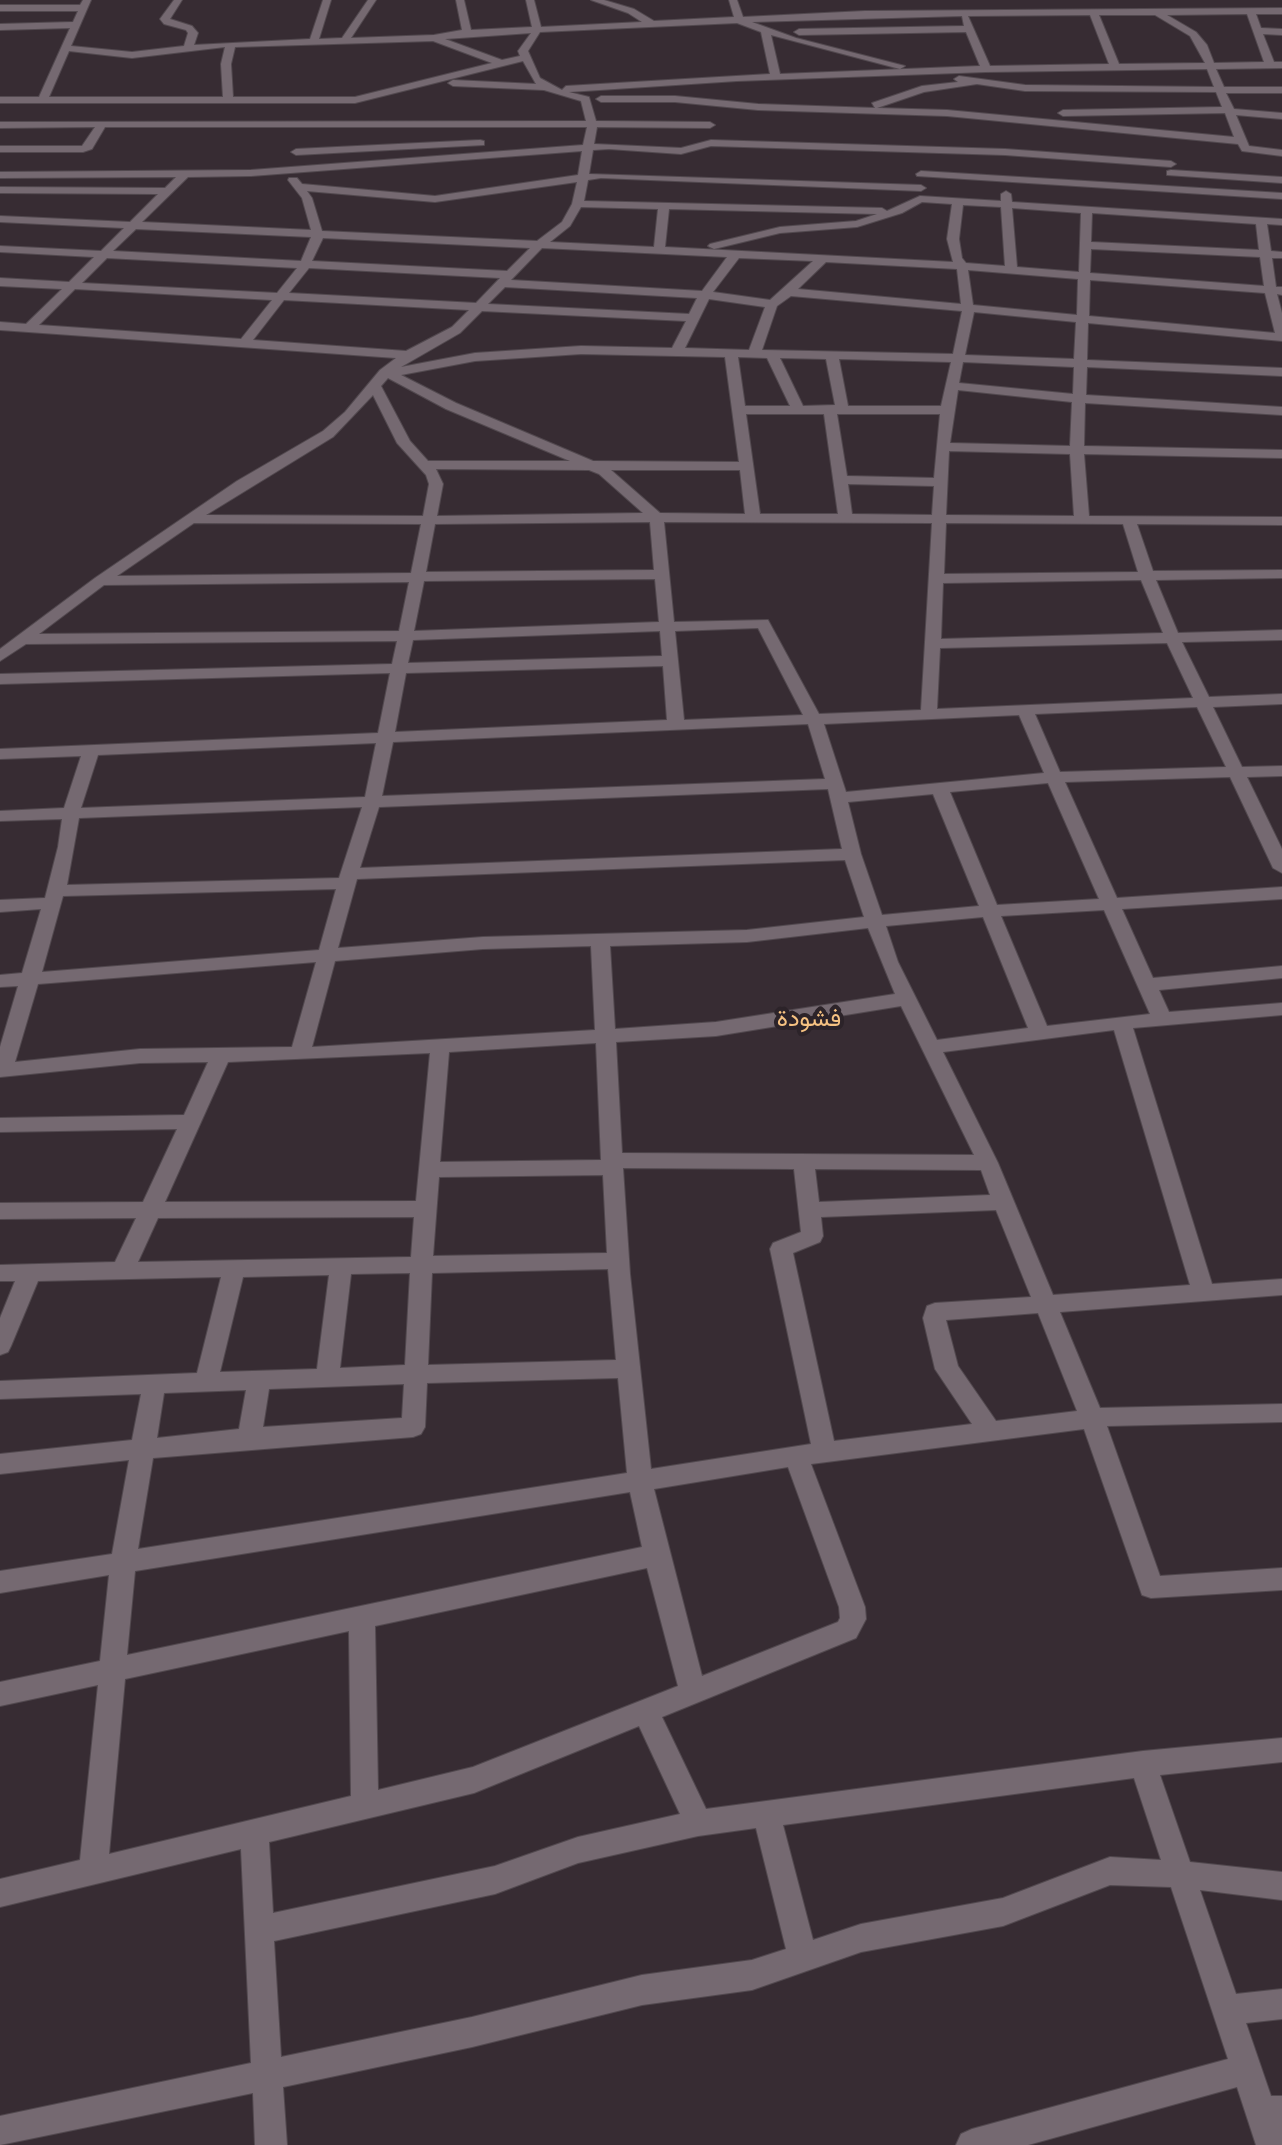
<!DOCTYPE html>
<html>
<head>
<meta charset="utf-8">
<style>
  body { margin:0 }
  canvas { display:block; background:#372c33 }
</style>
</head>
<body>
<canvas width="1282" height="2145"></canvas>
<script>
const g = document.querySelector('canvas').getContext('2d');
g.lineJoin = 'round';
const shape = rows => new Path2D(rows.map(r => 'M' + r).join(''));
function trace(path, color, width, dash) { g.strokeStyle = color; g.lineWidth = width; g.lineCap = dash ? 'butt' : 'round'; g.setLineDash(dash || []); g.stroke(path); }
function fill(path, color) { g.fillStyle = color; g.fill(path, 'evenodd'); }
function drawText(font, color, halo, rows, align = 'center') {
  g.font = font + ' "Playfair Display",Vazirmatn,serif'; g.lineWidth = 8; g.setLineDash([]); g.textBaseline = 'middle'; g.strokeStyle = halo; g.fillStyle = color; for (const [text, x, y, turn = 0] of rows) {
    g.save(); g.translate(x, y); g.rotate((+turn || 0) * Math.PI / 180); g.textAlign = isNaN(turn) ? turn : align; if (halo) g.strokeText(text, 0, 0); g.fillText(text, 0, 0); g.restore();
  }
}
const street = shape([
  [83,0,91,0,71,46,132,52,184,46,188,33,186,30,164,24,160,19,174,0,182,0,170,19,192,26,198,33,194,45,310,39,323,0,331,0,319,39,342,38,368,0,376,0,351,38,434,35,462,30,456,0,464,0,471,30,532,27,526,0,534,0,541,27,642,22,628,13,591,0,604,0,634,9,654,21,734,17,729,0,737,0,743,17,865,11,1282,8,1282,14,1256,14,1261,28,1282,29,1282,35,1263,34,1274,62,1282,62,1282,68,1216,69,1224,87,1282,87,1282,93,1226,93,1234,109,1282,113,1282,119,1236,115,1249,146,1282,150,1282,156,1242,151,1238,144,947,116,758,110,675,102,601,102,596,99,601,96,675,96,758,104,875,108,872,103,922,86,958,82,954,79,959,76,1025,85,1214,87,1207,69,986,72,737,81,569,92,589,97,596,121,710,122,715,125,710,128,597,127,594,144,681,148,711,140,1005,149,1171,161,1176,164,1171,167,1005,155,711,146,681,154,609,149,593,150,589,174,921,185,926,188,921,191,601,178,588,180,584,201,882,208,887,211,920,196,1001,201,1001,194,1006,191,1011,194,1012,202,1282,219,1282,225,1267,224,1271,251,1282,252,1282,258,1272,258,1276,287,1282,287,1282,295,1277,294,1282,313,1282,341,1088,323,1087,360,1282,368,1282,376,1087,367,1086,395,1282,407,1282,415,1085,403,1084,446,1282,450,1282,458,1084,454,1089,516,1282,517,1282,525,1137,524,1153,571,1282,570,1282,578,1156,580,1178,633,1282,630,1282,640,1182,642,1209,697,1282,694,1282,704,1213,707,1242,767,1282,766,1282,776,1247,777,1282,849,1282,873,1273,868,1230,777,1065,782,1117,898,1282,887,1282,899,1122,909,1153,978,1282,966,1282,978,1159,990,1169,1012,1282,1003,1282,1015,1133,1028,1212,1284,1282,1279,1282,1295,1060,1312,1100,1408,1282,1404,1282,1422,1107,1426,1160,1576,1282,1568,1282,1590,1151,1598,1142,1595,1084,1429,811,1464,865,1607,866,1619,856,1638,662,1717,706,1809,1143,1751,1282,1738,1282,1762,1160,1775,1190,1862,1282,1872,1282,1900,1200,1890,1236,1994,1282,1989,1282,2019,1246,2023,1271,2096,1282,2096,1282,2145,1256,2145,1237,2087,1028,2145,956,2145,961,2134,972,2129,1228,2059,1171,1887,1110,1885,1003,1926,861,1952,752,1990,642,2005,472,2047,283,2087,287,2145,255,2145,253,2093,0,2145,0,2116,251,2063,241,1849,0,1907,0,1879,80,1860,98,1685,0,1706,0,1682,100,1661,109,1575,0,1593,0,1571,112,1554,129,1460,0,1474,0,1454,132,1440,141,1394,0,1399,0,1381,197,1373,221,1277,38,1281,11,1346,8,1352,0,1355,0,1318,15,1281,0,1281,0,1265,115,1262,136,1218,0,1219,0,1203,143,1202,177,1129,0,1132,0,1118,184,1115,208,1062,140,1063,0,1077,0,1047,18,986,0,987,0,975,22,973,41,909,0,912,0,900,45,898,58,847,62,819,0,821,0,811,64,808,81,756,0,759,0,749,378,733,390,673,0,684,0,674,392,664,397,641,26,644,0,661,0,649,95,578,237,481,323,431,345,412,380,370,396,358,0,330,0,322,26,324,62,289,0,286,0,278,69,282,94,257,0,252,0,246,101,251,124,228,0,222,0,216,130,222,158,194,0,193,0,187,165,188,176,177,0,178,0,172,251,170,583,145,587,127,105,127,92,149,83,152,0,152,0,146,82,146,95,127,0,128,0,122,586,121,581,101,544,90,453,86,448,83,453,80,536,84,523,61,355,103,0,103,0,97,39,97,70,28,0,30,0,24,73,22,78,11,0,11,0,5,80,5,83,0],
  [1247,14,1264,62,1214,63,1207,45,1196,32,1167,15,1247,14],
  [1090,15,1109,64,990,66,968,16,1090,15],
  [1099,15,1155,15,1190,36,1205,63,1119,64,1099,15],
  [962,16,964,26,799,29,794,32,799,35,966,32,980,66,780,74,771,35,900,69,905,66,796,38,752,22,962,16],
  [737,23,761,32,770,74,566,86,562,90,540,78,528,51,540,32,737,23],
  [531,33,518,51,520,56,502,60,445,39,531,33],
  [433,41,492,63,355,97,233,97,231,64,235,47,433,41],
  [225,47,221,64,223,97,49,97,69,51,132,58,225,47],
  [977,84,1025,91,1216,92,1222,107,1063,110,1058,113,1063,116,1225,113,1234,137,947,110,877,108,924,92,977,84],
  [582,151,578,175,435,196,302,184,297,178,289,178,288,180,302,198,311,230,142,222,188,177,251,176,582,151],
  [577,182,572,204,562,222,537,241,322,231,312,198,307,191,435,202,577,182],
  [922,202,952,204,947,239,953,262,665,247,669,209,877,214,856,221,780,227,710,244,708,246,714,249,780,233,857,227,902,213,922,202],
  [963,205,1001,207,1005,266,966,263,962,258,959,239,963,205],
  [581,207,658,209,654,247,550,242,570,226,581,207],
  [1012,208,1081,213,1079,272,1017,267,1012,208],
  [1092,213,1256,224,1259,250,1091,242,1092,213],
  [136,229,311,237,301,261,113,251,136,229],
  [323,238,530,248,507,271,312,261,323,238],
  [542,248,727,257,702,291,511,280,542,248],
  [1091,249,1260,257,1264,286,1090,273,1091,249],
  [107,258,297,268,277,293,82,283,107,258],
  [739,258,813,261,770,300,713,292,739,258],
  [826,262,957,269,961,304,798,289,826,262],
  [309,268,500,278,476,303,289,293,309,268],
  [968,270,1078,279,1077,315,973,305,968,270],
  [1090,280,1265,293,1275,333,1089,316,1090,280],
  [505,287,697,298,689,314,488,304,505,287],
  [75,289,272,300,241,339,39,325,75,289],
  [791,296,962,311,953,354,762,350,777,306,791,296],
  [709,299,765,307,749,350,685,348,709,299],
  [284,300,469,310,452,327,406,351,253,340,284,300],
  [482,311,686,321,672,348,581,346,475,353,401,367,460,333,482,311],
  [974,312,1076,322,1074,359,965,355,974,312],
  [581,354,725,357,739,462,593,461,456,403,401,375,475,361,581,354],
  [738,357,767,358,790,406,745,406,738,357],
  [780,358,826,359,835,405,803,406,780,358],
  [839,359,951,362,941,406,848,406,839,359],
  [963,362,1074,367,1073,394,959,383,963,362],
  [388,378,446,409,570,461,428,461,410,441,381,386,388,378],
  [958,390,1072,402,1070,446,950,443,958,390],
  [373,395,397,443,426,475,429,484,423,516,206,515,333,437,373,395],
  [746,414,824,414,838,514,760,514,746,414],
  [837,414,940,414,934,478,847,476,837,414],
  [949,451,1070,454,1074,516,946,515,949,451],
  [436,469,589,470,599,474,643,513,437,516,443,484,436,469],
  [611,470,740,470,745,514,660,513,611,470],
  [848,484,934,486,932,515,852,514,848,484],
  [650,522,654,570,426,572,435,524,650,522],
  [664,522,932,523,921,710,819,714,768,620,674,622,664,522],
  [194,523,421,524,411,573,117,576,194,523],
  [946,523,1123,524,1138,572,944,574,946,523],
  [655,579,659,622,414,631,424,581,655,579],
  [1141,580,1163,633,941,639,943,583,1141,580],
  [409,582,399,631,39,634,104,585,409,582],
  [758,628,803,715,684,720,675,631,758,628],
  [660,631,662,656,408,663,413,640,660,631],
  [1167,643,1193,698,937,709,940,648,1167,643],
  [663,666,667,720,395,732,406,673,663,666],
  [1197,707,1226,767,1060,772,1035,714,1197,707],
  [1019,715,1044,773,846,792,824,724,1019,715],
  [808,724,825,779,382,796,393,742,808,724],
  [376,743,365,797,81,808,98,755,376,743],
  [1048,783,1099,899,997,905,950,792,1048,783],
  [828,789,842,849,360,868,379,807,828,789],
  [933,794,979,906,882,915,861,854,848,802,933,794],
  [362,807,339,878,67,885,79,818,362,807],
  [845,860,864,917,747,930,483,937,338,948,357,879,845,860],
  [336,889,319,950,42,972,63,896,336,889],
  [1104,910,1150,1014,1047,1026,1001,916,1104,910],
  [983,917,1028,1028,937,1040,898,962,886,926,983,917],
  [868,928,895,994,716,1022,615,1029,610,946,747,942,868,928],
  [591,946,595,1030,312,1047,335,961,483,949,591,946],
  [316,962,292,1047,140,1049,15,1062,38,984,316,962],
  [901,1006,974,1155,622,1153,616,1042,716,1036,901,1006],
  [1114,1030,1190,1285,1053,1295,998,1163,943,1052,1114,1030],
  [596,1043,601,1160,440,1162,449,1052,596,1043],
  [430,1053,416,1201,165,1202,228,1062,430,1053],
  [623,1168,794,1169,801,1232,773,1243,770,1249,811,1444,651,1469,630,1274,623,1168],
  [815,1169,981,1170,990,1195,819,1202,815,1169],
  [603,1175,607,1253,433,1256,439,1177,603,1175],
  [996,1210,1031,1297,935,1303,927,1306,923,1318,935,1369,972,1424,834,1441,793,1253,820,1242,823,1236,821,1217,996,1210],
  [414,1217,411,1257,138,1262,158,1218,414,1217],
  [608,1269,616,1360,428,1365,432,1273,608,1269],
  [410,1273,405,1365,340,1368,351,1274,410,1273],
  [329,1275,317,1369,220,1372,243,1277,329,1275],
  [1038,1313,1077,1411,996,1421,958,1366,946,1320,1038,1313],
  [618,1378,627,1473,138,1549,153,1458,413,1437,421,1434,425,1427,427,1383,618,1378],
  [404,1384,402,1418,263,1427,269,1389,404,1384],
  [246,1390,239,1429,157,1438,164,1393,246,1390],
  [788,1467,839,1607,840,1618,838,1622,702,1676,654,1489,788,1467],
  [630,1492,642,1547,127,1655,135,1571,630,1492],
  [647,1568,678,1686,473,1767,378,1790,375,1626,647,1568],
  [349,1631,351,1796,109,1854,125,1679,349,1631],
  [639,1726,680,1814,578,1837,495,1866,273,1913,269,1842,474,1793,639,1726],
  [1134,1778,1161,1860,1110,1857,1003,1898,861,1924,813,1940,783,1825,1134,1778],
  [756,1828,786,1949,752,1960,642,1975,472,2017,281,2057,274,1941,495,1894,578,1863,698,1836,756,1828],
  [480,140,484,141,484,145,296,155,291,152,296,149,480,140],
  [1171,170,1282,177,1282,183,1167,175,1167,171,1171,170],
  [921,171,1282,193,1282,199,917,176,916,174,921,171]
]);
trace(street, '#52494f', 2);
fill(street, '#756971');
drawText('24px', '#f6c282', '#2c2329', [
  ["فشودة",809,1019]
]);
</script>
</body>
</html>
